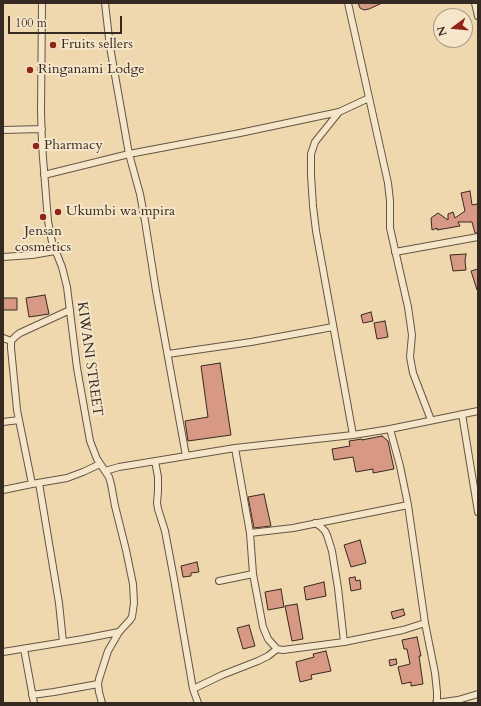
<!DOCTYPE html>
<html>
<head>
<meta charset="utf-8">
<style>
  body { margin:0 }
  #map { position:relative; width:481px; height:706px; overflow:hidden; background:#f0d8ae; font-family:Cardo,serif }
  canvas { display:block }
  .frame { position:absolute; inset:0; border:4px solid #362922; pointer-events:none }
  .north { position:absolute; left:433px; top:8px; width:40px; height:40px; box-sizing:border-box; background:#f5e6ca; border:1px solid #a99a87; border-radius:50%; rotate:254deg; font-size:11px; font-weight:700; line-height:16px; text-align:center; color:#362922 }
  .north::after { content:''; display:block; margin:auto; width:14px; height:18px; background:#8f2418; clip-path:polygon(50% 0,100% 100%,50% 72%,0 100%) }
  .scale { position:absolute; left:8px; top:16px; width:114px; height:18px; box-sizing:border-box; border:2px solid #362922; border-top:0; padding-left:5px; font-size:12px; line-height:14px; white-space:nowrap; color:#362922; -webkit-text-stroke:3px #f5e6ca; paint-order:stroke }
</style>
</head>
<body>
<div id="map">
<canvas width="481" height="706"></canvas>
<div class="frame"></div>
<div class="north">N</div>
<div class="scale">100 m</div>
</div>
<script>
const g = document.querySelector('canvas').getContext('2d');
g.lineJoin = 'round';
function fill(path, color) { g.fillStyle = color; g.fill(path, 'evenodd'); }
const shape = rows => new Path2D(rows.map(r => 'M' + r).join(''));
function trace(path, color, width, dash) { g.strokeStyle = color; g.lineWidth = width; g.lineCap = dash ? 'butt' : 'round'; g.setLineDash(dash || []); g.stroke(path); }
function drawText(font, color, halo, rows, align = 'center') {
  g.font = font + ' Cardo,serif'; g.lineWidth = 4; g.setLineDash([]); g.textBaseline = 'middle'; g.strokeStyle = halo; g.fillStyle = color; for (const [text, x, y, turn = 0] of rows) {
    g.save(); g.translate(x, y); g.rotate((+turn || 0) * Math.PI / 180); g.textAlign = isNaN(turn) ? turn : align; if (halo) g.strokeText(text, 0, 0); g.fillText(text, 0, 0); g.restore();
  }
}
const building = shape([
  [358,3,382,3,369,9,364,10,360,8,358,3],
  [470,191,472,205,477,204,478,208,478,233,475,233,472,222,458,222,460,226,437,230,437,228,432,230,431,218,438,213,448,220,448,214,453,212,455,218,465,211,461,193,470,191],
  [466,254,465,261,466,270,453,271,450,255,466,254],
  [478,269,478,290,477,290,471,271,478,269],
  [45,295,49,314,29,317,26,298,45,295],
  [3,298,17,298,17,310,3,310,3,298],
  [371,312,373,321,363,323,361,315,371,312],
  [385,321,388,337,377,339,374,323,385,321],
  [220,363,231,435,188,441,185,421,208,417,201,366,220,363],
  [382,436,388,441,394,469,373,473,373,469,356,472,353,457,334,460,332,449,350,446,349,441,362,439,362,440,382,436],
  [264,494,271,526,254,528,248,497,264,494],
  [360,540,366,563,351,567,344,545,360,540],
  [197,562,199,572,191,573,191,576,183,577,181,566,197,562],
  [355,577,356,581,360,580,361,589,351,591,349,578,355,577],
  [324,582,326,596,306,600,304,587,324,582],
  [281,589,284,607,268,610,265,592,281,589],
  [297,604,303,639,292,641,285,606,297,604],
  [403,609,405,615,393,619,391,612,403,609],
  [249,625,255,646,243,649,237,628,249,625],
  [417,637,421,656,419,656,423,684,411,686,411,682,402,684,398,667,410,664,407,649,404,649,402,640,417,637],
  [326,651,331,671,311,675,312,679,300,682,296,662,314,657,313,654,326,651],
  [396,659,397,664,390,666,389,660,396,659]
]);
fill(building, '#d79984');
trace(building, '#362922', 1);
const street = shape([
  [42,3,41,111,42,145,48,221,52,242,62,267,67,287,77,368,90,441,97,459,109,477,111,484,115,506,126,550,133,584,134,603,132,617,130,620,119,632,108,651,99,679,98,684,99,692,102,703],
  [105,3,110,47,129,154,140,194,145,221,156,291,186,456],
  [348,3,388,183,390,201,390,228,408,307,412,335,410,357,413,373,431,420],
  [475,3,478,16],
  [339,112,315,142,311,154,311,175,313,206,316,231,353,435],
  [3,130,42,129],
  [44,175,129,154,240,133,339,112,369,98],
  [395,252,478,237],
  [3,257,32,255,55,251],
  [3,338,11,341],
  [168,354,251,342,333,327],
  [462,414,478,512],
  [3,422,19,420],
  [390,429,400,466,408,505,425,623,435,673,437,692,437,703],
  [235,448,250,533,253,574,263,627,268,639,277,649,283,650,344,642,403,630,425,623],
  [155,461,158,477,158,491,157,503,158,509,165,531,174,579,193,689,198,703],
  [105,471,119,467,235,448,353,435,390,429,478,411],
  [39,483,59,603,63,642],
  [32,484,17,410,11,348,11,341,16,336,20,333,70,310],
  [3,490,32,484,67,478,83,472,100,464],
  [315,523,320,526,325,531,327,535,332,551,338,588,344,642],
  [250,533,293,528,408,505],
  [219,581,253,574],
  [24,649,34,703],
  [3,652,83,639,119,632],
  [193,689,222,675,258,661,268,656,277,649],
  [32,695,54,692,98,684],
  [436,703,458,700,478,694]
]);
trace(street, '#645545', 8);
trace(street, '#f5e6ca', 6);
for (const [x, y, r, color] of [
  [53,45,4,"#8f2418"],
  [30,70,4,"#8f2418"],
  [36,146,4,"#8f2418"],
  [58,212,4,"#8f2418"],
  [43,217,4,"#8f2418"]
]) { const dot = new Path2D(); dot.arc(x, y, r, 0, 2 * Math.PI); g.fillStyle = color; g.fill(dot); trace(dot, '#f5e6ca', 1.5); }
drawText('14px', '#362922', '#f5e6ca', [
  ["Fruits sellers",61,45],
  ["Ringanami Lodge",38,70],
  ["Pharmacy",44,146],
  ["Ukumbi wa mpira",66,212],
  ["Jensan",43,232,"center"],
  ["cosmetics",43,248,"center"]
], 'left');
drawText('14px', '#362922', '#f5e6ca', [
  ["KIWANI STREET",89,359,82]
]);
</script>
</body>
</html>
